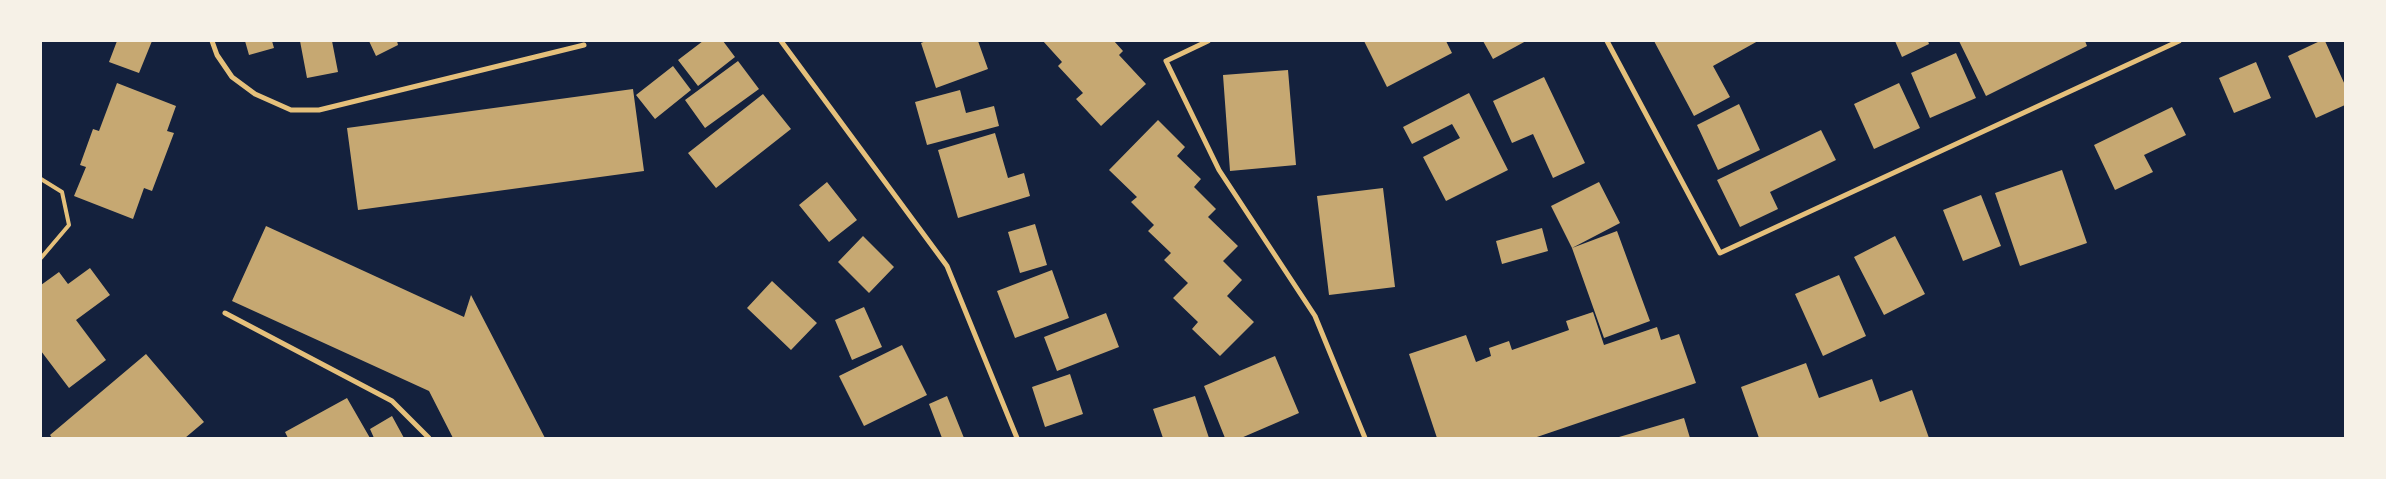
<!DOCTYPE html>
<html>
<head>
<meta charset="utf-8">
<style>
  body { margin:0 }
  #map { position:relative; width:2386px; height:479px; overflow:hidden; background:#14213d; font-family:Overpass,sans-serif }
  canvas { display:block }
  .frame { position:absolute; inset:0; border:42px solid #f6f1e7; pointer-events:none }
</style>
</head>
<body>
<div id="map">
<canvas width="2386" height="479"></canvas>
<div class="frame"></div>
</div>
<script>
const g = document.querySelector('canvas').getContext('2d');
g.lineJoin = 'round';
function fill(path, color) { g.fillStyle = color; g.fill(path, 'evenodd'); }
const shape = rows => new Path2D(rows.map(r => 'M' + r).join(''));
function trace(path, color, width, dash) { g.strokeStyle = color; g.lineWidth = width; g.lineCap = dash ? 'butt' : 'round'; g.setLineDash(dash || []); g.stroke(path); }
fill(shape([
  [117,41,152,41,139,73,109,62],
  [245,41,272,41,274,48,249,55],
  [300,41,332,41,338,72,307,78],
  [369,41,397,41,398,45,376,56],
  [703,41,723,41,735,57,698,86,678,60],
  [926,41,978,41,988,69,936,88,921,43],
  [1043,41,1114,41,1123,51,1119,55,1146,84,1101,126,1076,99,1083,93,1058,66,1062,62],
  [1364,41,1446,41,1452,53,1387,87],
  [1483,41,1526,41,1493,59],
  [1654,41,1758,41,1713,66,1730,97,1694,116],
  [1895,41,1928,41,1929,44,1902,57],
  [1959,41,2085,41,2087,46,1986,96],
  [2320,41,2325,41,2345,85,2345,105,2316,118,2288,56],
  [1956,53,1976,98,1930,118,1911,73],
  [738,61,759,89,705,128,685,100],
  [2256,62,2271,98,2234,113,2219,78],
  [673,66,691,90,655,119,636,95],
  [1288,70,1296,165,1230,171,1223,75],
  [1544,77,1585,163,1553,178,1533,134,1512,143,1493,101],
  [117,83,176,106,167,131,174,133,152,191,144,188,133,219,74,196,86,167,80,165,93,129,99,131],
  [1899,83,1920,128,1874,149,1854,104],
  [633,89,644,171,358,210,347,128],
  [960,90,966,113,994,106,999,126,927,145,915,102],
  [1469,93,1508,170,1446,201,1423,157,1460,138,1452,124,1412,144,1403,127],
  [763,94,791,129,716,188,688,153],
  [1739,104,1760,150,1718,170,1697,125],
  [2172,107,2186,135,2144,155,2153,172,2115,190,2094,145],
  [1158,120,1185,147,1177,156,1201,179,1194,187,1216,209,1208,217,1238,246,1223,261,1242,280,1227,296,1254,322,1220,356,1192,329,1198,322,1173,298,1188,283,1164,260,1171,253,1148,231,1154,225,1131,202,1137,197,1109,170],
  [1821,130,1836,160,1770,192,1778,209,1740,227,1717,180],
  [995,133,1008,178,1024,173,1030,196,958,218,938,150],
  [2062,170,2087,243,2020,266,1995,193],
  [827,182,857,220,829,242,799,205],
  [1599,182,1620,223,1572,248,1551,206],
  [1383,188,1395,287,1329,295,1317,196],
  [1981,195,2001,246,1963,261,1943,210],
  [1035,224,1047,265,1020,273,1008,232],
  [266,226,464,317,471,295,545,438,453,438,429,391,232,301],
  [1542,228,1548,251,1502,264,1496,241],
  [1617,231,1650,321,1604,338,1572,248],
  [863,236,894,267,869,293,838,262],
  [1895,236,1925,294,1884,315,1854,257],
  [90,268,110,295,76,320,106,360,69,388,41,351,41,285,59,272,68,284],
  [1052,270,1069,318,1015,338,997,291],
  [1839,275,1866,336,1823,356,1795,294],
  [772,281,817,323,791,350,747,308],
  [864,307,882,347,852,360,835,320],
  [1593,312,1604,345,1657,327,1661,340,1679,334,1696,383,1534,438,1437,438,1409,354,1466,335,1476,362,1491,356,1489,348,1509,341,1512,350,1569,330,1566,321],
  [1106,313,1119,347,1057,371,1044,337],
  [902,345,927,395,864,426,839,376],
  [146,354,204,422,185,438,52,438,50,435],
  [1275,356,1299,413,1241,438,1225,438,1204,386],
  [1806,363,1819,398,1872,379,1880,402,1912,390,1929,438,1759,438,1741,387],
  [1070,374,1083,414,1045,427,1032,387],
  [947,396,964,438,942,438,929,404],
  [1195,396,1209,438,1163,438,1153,409],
  [347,398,370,438,288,438,285,432],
  [392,416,404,438,374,438,370,429],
  [1684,418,1690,438,1619,438,1619,437]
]), '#c6a872');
trace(shape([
  [41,179,62,192,69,225,41,258]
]), '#e5c07b', 4);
trace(shape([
  [212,41,217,55,232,77,255,94,291,110,319,110,584,45],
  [781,41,947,266,1017,438],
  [1208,41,1166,61,1219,170,1315,316,1365,438],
  [1607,41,1720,253,2179,41],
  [225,313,392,401,429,438]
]), '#e5c07b', 5);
</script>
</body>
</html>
